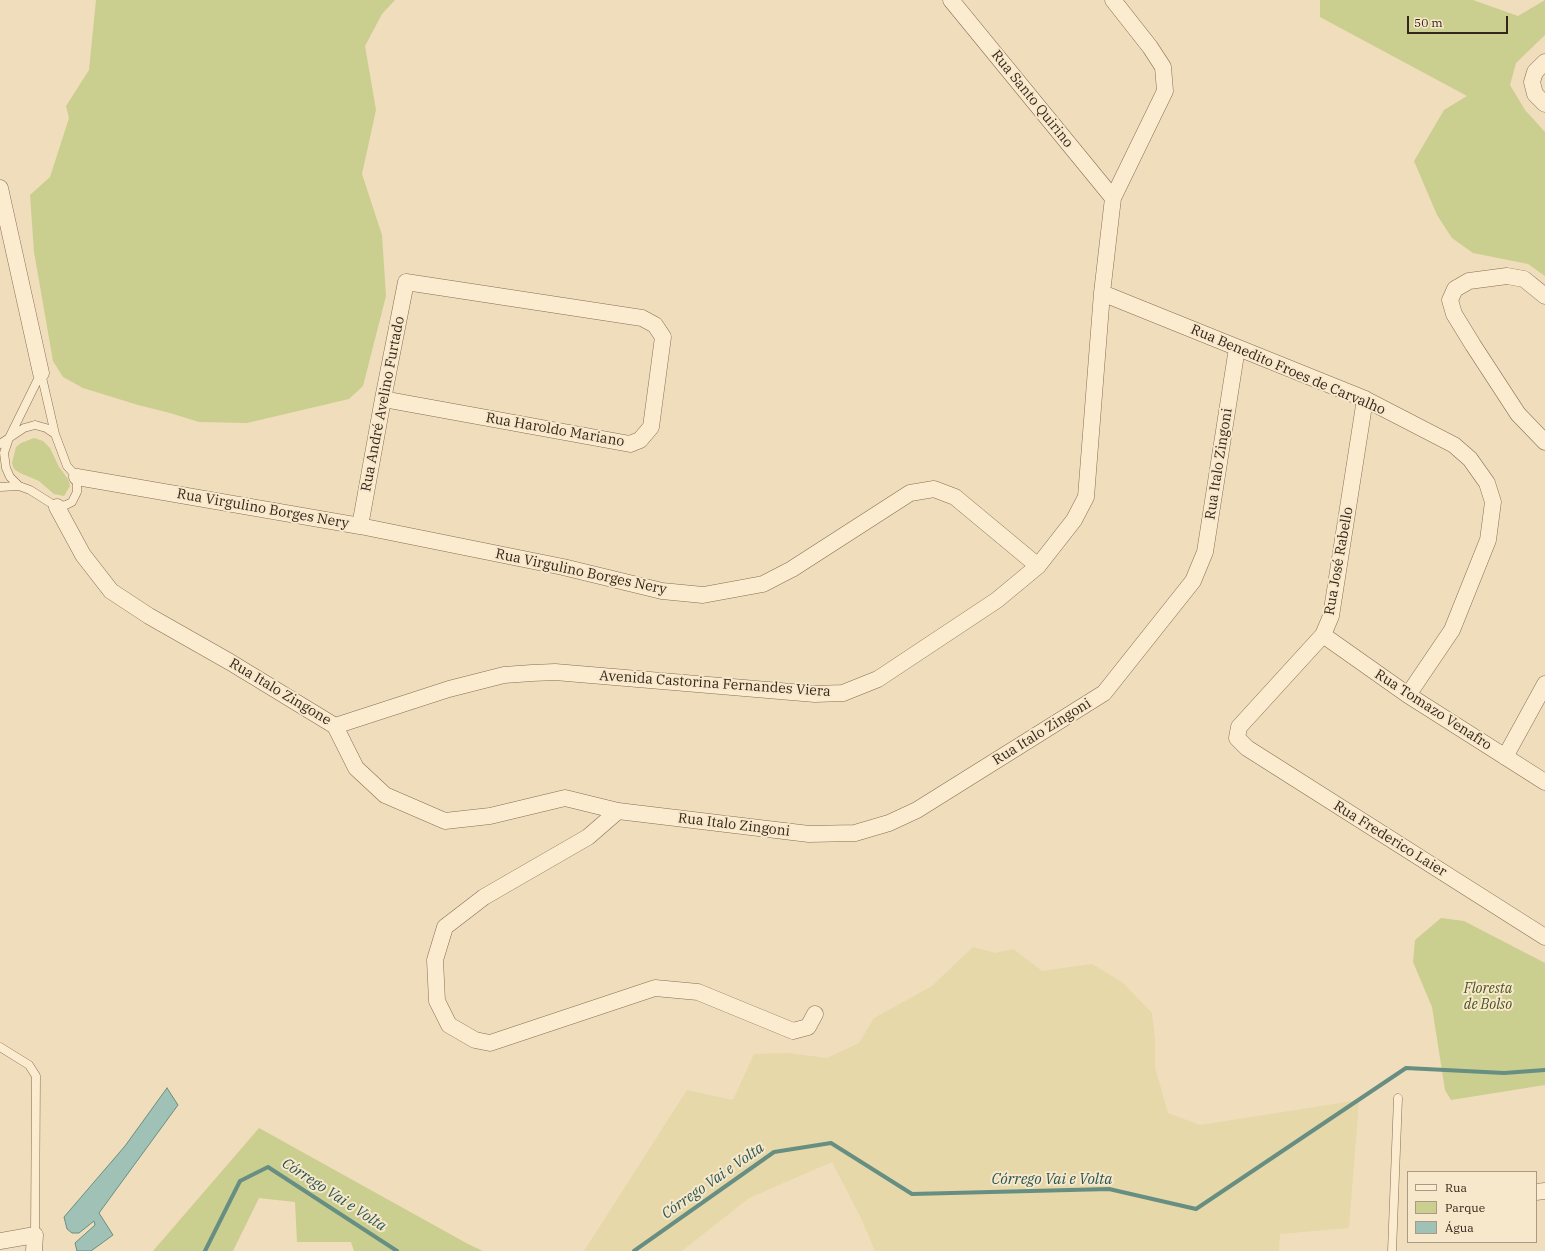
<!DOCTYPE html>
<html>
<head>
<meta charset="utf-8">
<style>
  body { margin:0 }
  #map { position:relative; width:1545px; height:1251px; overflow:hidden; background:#f0ddbc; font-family:"IBM Plex Serif",serif }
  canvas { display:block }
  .legend { position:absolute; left:1407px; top:1171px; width:130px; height:72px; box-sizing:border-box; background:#f7e8cc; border:1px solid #aa9a85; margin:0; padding:5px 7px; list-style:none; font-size:12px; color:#36261a }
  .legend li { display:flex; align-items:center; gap:8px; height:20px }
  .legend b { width:20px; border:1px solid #aa9a85 }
  .scale { position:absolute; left:1407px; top:16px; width:101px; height:18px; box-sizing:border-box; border:2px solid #36261a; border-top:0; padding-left:5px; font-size:12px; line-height:14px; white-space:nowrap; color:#36261a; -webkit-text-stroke:3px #f7e8cc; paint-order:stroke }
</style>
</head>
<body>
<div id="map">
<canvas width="1545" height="1251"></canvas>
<ul class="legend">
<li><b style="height:5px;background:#fbebcf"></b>Rua</li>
<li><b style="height:11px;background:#cace8f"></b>Parque</li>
<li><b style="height:11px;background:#a0c1b5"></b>Água</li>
</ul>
<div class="scale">50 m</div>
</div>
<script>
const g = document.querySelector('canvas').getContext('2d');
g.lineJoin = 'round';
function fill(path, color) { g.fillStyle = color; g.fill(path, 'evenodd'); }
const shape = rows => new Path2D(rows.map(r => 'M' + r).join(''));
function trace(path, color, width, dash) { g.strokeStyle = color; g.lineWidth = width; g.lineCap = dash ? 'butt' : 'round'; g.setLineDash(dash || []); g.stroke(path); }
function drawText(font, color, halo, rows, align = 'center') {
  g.font = font + ' "IBM Plex Serif",serif'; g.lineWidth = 4; g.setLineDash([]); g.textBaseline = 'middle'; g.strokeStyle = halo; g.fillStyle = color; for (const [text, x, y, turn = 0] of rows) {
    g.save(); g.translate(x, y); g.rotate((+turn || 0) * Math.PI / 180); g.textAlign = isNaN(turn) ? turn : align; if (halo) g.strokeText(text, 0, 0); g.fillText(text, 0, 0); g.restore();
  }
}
fill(shape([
  [973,947,995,953,1013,949,1042,971,1092,964,1123,983,1152,1013,1155,1039,1155,1067,1168,1113,1200,1125,1359,1100,1349,1228,1280,1234,1279,1251,875,1251,861,1218,832,1162,749,1198,682,1251,584,1251,687,1090,733,1100,754,1054,788,1053,827,1058,859,1043,874,1018,932,986]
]), '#e6d8a9');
fill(shape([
  [96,0,395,0,382,14,365,46,376,110,362,174,382,235,386,296,363,386,349,399,247,423,199,422,170,413,138,405,83,388,63,377,53,361,34,252,30,195,50,177,69,118,66,106,89,70],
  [1320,0,1473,0,1518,16,1545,0,1545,35,1516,63,1510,85,1525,110,1545,132,1545,276,1528,264,1473,253,1452,238,1437,215,1414,161,1444,110,1467,96,1320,17],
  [34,438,43,441,50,448,59,467,68,479,70,486,64,496,54,494,39,481,20,473,14,469,12,463,16,447,21,443],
  [1441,918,1464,921,1545,963,1545,1085,1451,1100,1445,1090,1432,1007,1413,962,1415,940],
  [259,1128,468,1244,483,1251,354,1251,351,1242,297,1242,295,1202,259,1198,233,1251,153,1251]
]), '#cace8f');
const water = shape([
  [167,1088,178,1105,99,1213,113,1235,91,1251,77,1251,75,1243,95,1225,94,1221,79,1233,72,1233,67,1229,64,1217,125,1146,167,1088]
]);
fill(water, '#a0c1b5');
trace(water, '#678e82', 1);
trace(shape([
  [205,1251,240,1181,268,1167,397,1251],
  [634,1251,774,1152,831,1143,912,1194,1109,1189,1196,1209,1406,1068,1504,1073,1545,1070]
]), '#678e82', 4);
const service = shape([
  [35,425,46,428,55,434,67,466,77,477,77,492,72,502,66,505,57,507,30,490,19,486,10,477,6,468,4,453,9,438,24,428,35,425],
  [0,444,9,438,41,373,55,434],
  [0,487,19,486],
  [0,1047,29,1065,36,1076,35,1235],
  [1392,1251,1398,1098]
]);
const minor = shape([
  [951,0,1113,198],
  [1545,62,1535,72,1532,82,1535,94,1545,104],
  [0,188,41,373],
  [1102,293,1365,399,1454,445,1470,459,1487,483,1493,502,1488,540,1452,630,1408,695],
  [1545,296,1524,279,1507,276,1469,281,1455,289,1450,300,1454,314,1473,345,1518,414,1545,442],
  [1365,399,1331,616,1323,635,1239,727,1237,738,1247,748,1545,937],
  [77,477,360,526,563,567,662,591,703,595,763,584,792,569,910,493,934,489,955,497,1038,566],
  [57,507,83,555,111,591,149,616,230,662,335,726,356,768,385,795,445,821,490,816,565,798,618,811,809,834,855,833,889,823,917,810,1104,693,1193,581,1205,552,1237,348],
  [360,526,383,399,406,282,642,318,655,325,663,337,651,427,640,440,630,444,383,399],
  [1323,635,1408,695,1545,782],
  [335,726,449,689,504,675,532,673,555,672,815,694,843,693,878,679,997,600,1038,566,1074,520,1086,497,1102,293,1113,198,1165,91,1163,67,1150,47,1113,0],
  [1505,757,1545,684],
  [618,811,588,837,484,897,445,927,435,960,437,1001,449,1025,475,1040,490,1043,655,988,698,992,793,1031,808,1027,815,1014],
  [1536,1192,1545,1191],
  [0,1241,35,1235,34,1251]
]);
trace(service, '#886d55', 9);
trace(minor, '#886d55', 17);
trace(service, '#fbebcf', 8);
trace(minor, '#fbebcf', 16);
drawText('14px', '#36261a', '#f7e8cc', [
  ["Rua Santo Quirino",1032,99,51],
  ["Rua Benedito Froes de Carvalho",1288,370,23],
  ["Rua André Avelino Furtado",383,404,-79],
  ["Rua Haroldo Mariano",555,430,10],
  ["Rua Italo Zingoni",1219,464,-81],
  ["Rua Virgulino Borges Nery",263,509,10],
  ["Rua José Rabello",1339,561,-80],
  ["Rua Virgulino Borges Nery",581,572,12],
  ["Avenida Castorina Fernandes Viera",715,684,4],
  ["Rua Italo Zingone",280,692,31],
  ["Rua Tomazo Venafro",1433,710,33],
  ["Rua Italo Zingoni",1042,732,-32],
  ["Rua Italo Zingoni",734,825,7],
  ["Rua Frederico Laier",1390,839,32]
]);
drawText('italic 14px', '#4a5420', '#f7e8cc', [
  ["Floresta",1488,989],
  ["de Bolso",1488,1005]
]);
drawText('italic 15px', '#285751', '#f7e8cc', [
  ["Córrego Vai e Volta",1052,1180],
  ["Córrego Vai e Volta",713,1181,-35],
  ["Córrego Vai e Volta",334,1195,33]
]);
</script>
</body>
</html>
